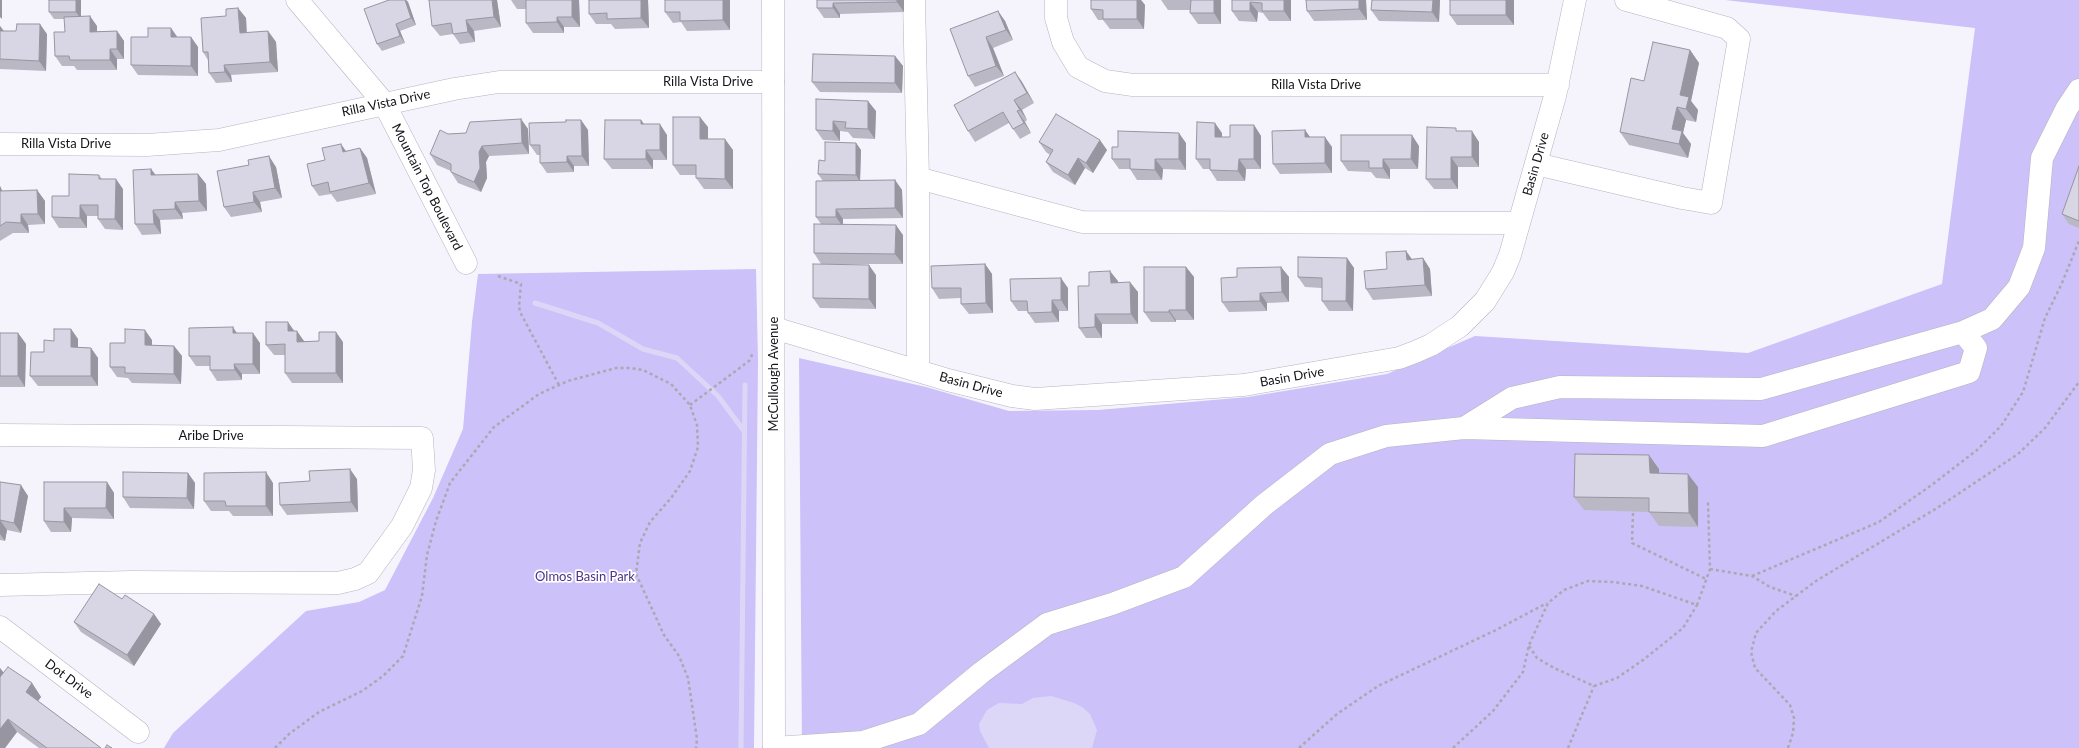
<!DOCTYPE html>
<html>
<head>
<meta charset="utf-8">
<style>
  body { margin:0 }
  canvas { display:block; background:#f5f4fd }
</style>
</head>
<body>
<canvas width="2079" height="748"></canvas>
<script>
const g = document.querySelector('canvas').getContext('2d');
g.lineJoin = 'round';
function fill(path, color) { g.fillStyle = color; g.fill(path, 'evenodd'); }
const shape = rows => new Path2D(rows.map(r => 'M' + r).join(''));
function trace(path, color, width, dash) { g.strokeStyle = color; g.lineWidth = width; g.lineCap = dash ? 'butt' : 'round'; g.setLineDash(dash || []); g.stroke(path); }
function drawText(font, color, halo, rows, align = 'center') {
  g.font = font + ' Lato,sans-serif'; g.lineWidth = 3.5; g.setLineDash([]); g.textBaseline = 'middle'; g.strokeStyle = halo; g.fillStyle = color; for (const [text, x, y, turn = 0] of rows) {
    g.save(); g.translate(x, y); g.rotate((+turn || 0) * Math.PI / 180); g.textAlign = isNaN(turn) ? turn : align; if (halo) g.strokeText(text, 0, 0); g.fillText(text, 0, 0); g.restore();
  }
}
fill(shape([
  [1725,0,2079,0,2079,748,802,748,799,358,926,387,1009,411,1098,410,1248,397,1387,374,1475,336,1748,353,1942,284,1975,28],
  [756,269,758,361,754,748,164,748,173,733,306,611,359,602,385,590,433,498,463,429,472,322,478,274]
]), '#cdc1f9');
fill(shape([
  [1051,696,1074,703,1082,707,1090,714,1097,730,1092,748,989,748,980,731,979,724,987,710,999,703,1022,704,1033,698]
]), '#ddd7f7');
trace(shape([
  [535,303,598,323,643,349,677,358,718,396,744,431],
  [741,748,745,385]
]), '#ddd7f7', 5);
const minor = shape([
  [297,0,384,103,466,263],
  [914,0,918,178,918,370],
  [1056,0,1056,18,1063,42,1078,67,1105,81,1133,85,1558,85],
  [0,144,147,145,219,140,454,89,499,82,773,82],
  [1536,164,1682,198,1711,203,1739,39,1727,28,1626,0],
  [918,178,1082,222,1519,223],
  [774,328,948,380,1012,396,1035,399,1244,385,1399,358,1415,352,1431,345,1460,326,1485,301,1503,272,1510,255,1555,96,1575,0],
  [1963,332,1992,319,2019,287,2034,248,2042,158,2067,108,2079,90],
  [0,435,422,438,424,470,421,488,402,526,368,573,355,579,338,583,132,582,0,585],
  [0,627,138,732],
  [774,748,863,742,919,724,982,672,1047,624,1112,604,1184,577,1264,505,1330,454,1386,436,1464,428,1763,436,1969,372,1976,348,1963,332,1761,389,1560,387,1512,398,1464,428]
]);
const major = shape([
  [773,0,774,748]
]);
trace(minor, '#b6b3c1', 23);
trace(major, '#b6b3c1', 23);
trace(shape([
  [498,276,521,284,519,306,520,312,559,385],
  [690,405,749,361,753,353],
  [1633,513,1632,543,1706,579],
  [1710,569,1752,576,1770,587,1796,596],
  [1752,576,1879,522,1933,484,1977,450,2001,426,2023,392,2045,318,2062,283,2079,241],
  [1529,646,1537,658,1554,668,1594,686,1617,678,1643,660,1683,628,1697,605],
  [275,748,289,734,319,712,362,691,383,676,403,656,422,596,427,555,436,521,450,483,494,427,539,394,568,381,616,368,630,368,643,370,671,384,690,405,697,425,698,447,690,471,671,498,650,522,640,543,636,574,664,635,679,656,688,678,697,739,696,748],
  [1299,748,1337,714,1378,686,1496,630,1547,603],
  [1453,748,1493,711,1523,672,1529,645,1548,603,1564,590,1588,581,1613,582,1642,586,1697,605,1710,569,1708,502],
  [1568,748,1594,686],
  [1788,748,1793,733,1794,718,1790,705,1755,668,1751,652,1756,633,1776,611,1816,581,1937,508,2018,454,2045,428,2079,382]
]), '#aaa9b1', 2.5, [3, 3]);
trace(minor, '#fff', 22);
trace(major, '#fff', 22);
fill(shape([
  [81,0,81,16,97,26,97,31,117,31,124,41,124,59,117,59,117,70,77,70,74,66,62,66,55,56,65,32,65,19,54,19,49,12],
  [389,0,406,0,408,2,416,25,400,31,405,43,382,51,377,44],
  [497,0,501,27,474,31,475,42,460,44,453,34,440,36,432,26],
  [511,0,579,0,580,27,564,27,564,33,533,33,526,23,526,9,517,9],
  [589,0,648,0,649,28,615,29,611,24,596,24,589,14],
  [665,0,730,0,730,30,687,31,681,22,673,23,665,12],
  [817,0,904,0,904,12,840,14,840,18,824,18,817,8],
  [1091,0,1141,0,1145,5,1144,29,1110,29,1103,20,1098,20,1091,9],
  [1161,0,1221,0,1221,24,1198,24,1190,13,1190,10,1168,10],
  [1232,0,1291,0,1291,21,1269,21,1263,13,1258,12,1257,22,1239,21,1232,11],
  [1366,0,1367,20,1314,21,1307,11],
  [1440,0,1439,22,1379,21,1371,10],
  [1514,0,1514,25,1457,25,1450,15],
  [238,8,246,18,247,33,268,31,276,42,278,72,231,75,232,82,216,83,209,73,208,60,203,52,226,16],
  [998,11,1005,21,1013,40,993,48,1004,76,975,87,968,76],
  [0,26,4,31,16,31,47,34,46,71,0,69],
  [171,28,177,37,191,37,198,47,198,76,138,75,131,65,148,37],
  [1690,50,1699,63,1691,101,1698,110,1696,122,1686,120,1683,133,1691,144,1688,158,1629,145,1620,132,1644,81],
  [895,56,903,66,902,93,820,92,812,82],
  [1015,72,1022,82,1034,103,1022,110,1027,120,1025,122,1031,133,1020,139,1009,123,975,142,968,131],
  [816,99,876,111,875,139,853,138,848,132,840,131,840,141,823,140,816,130],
  [521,119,528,129,529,154,489,156,486,162,487,178,481,192,458,183,451,172,451,171,437,165,430,154,448,134,466,133],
  [581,120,588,130,589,166,574,166,574,172,547,173,540,163,540,155,537,155,530,145,566,122],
  [641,120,644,124,667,135,667,160,653,160,653,169,612,169,604,159],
  [1254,125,1261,136,1261,169,1246,169,1245,181,1217,181,1210,170,1210,169,1203,169,1196,159,1222,133,1222,137,1230,137],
  [708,127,708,139,733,150,733,189,704,189,696,178,696,175,680,175,673,165],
  [1305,130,1310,137,1332,147,1332,173,1280,174,1273,164],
  [1459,131,1479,142,1479,167,1458,167,1458,189,1434,189,1426,179],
  [1039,142,1107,150,1093,173,1085,168,1075,185,1053,172,1046,162,1050,155,1046,152],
  [856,143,861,150,860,180,895,180,902,190,903,218,843,219,843,224,903,235,903,264,821,264,814,253,821,224,816,217,823,181,818,174,825,161],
  [1186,143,1186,170,1163,169,1162,180,1137,180,1130,169,1119,169,1112,159,1118,147],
  [1419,146,1418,169,1390,169,1390,179,1376,178,1371,172,1348,171,1341,161],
  [360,148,367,158,376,194,337,202,331,194,319,196,312,186,325,160,346,151],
  [2079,166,2079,228,2069,224,2062,214],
  [276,167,282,198,260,202,262,212,231,217,224,207],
  [151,169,156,175,198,174,206,184,207,211,182,213,183,219,160,220,161,234,142,235,135,224],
  [99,175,102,179,123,189,123,230,105,229,98,219,98,216,87,216,87,228,59,228,52,217,69,196],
  [0,186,2,191,37,190,45,201,45,224,28,225,29,233,13,233,0,241],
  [1406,251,1412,259,1423,258,1430,269,1432,296,1373,300,1366,289],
  [1347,258,1354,268,1353,311,1329,311,1322,301,1322,288,1305,287,1298,277],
  [985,264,992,274,993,313,969,314,961,304,961,298,939,299,932,288],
  [1186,267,1194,277,1194,320,1176,320,1176,322,1151,322,1144,312],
  [1281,267,1289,277,1289,302,1267,303,1267,311,1229,312,1222,302,1237,277],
  [876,275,876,309,820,308,813,298],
  [1118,281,1118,282,1138,292,1138,324,1102,324,1102,338,1086,338,1079,328,1089,286],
  [1068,288,1068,311,1059,311,1059,322,1035,323,1028,313,1028,311,1018,311,1011,301],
  [71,329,78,339,78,347,91,348,98,358,98,386,38,386,30,376,44,352,54,341],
  [294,331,304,341,343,342,343,383,292,383,285,373,285,355,274,355,266,345],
  [0,333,18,333,26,344,25,387,0,387],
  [237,333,260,343,260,374,242,374,242,380,217,381,210,370,210,366,196,366,189,356],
  [152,340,152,345,174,346,182,356,181,384,132,383,128,378,117,377,110,367,125,343],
  [1659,469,1659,473,1698,487,1698,527,1659,526,1649,512,1584,510,1574,497],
  [188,473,195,483,194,509,130,508,123,497],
  [357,479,358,512,287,515,280,505],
  [0,482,28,496,21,533,7,530,5,541,0,540],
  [44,482,107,482,114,493,114,519,72,518,71,532,51,532,44,521],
  [273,483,273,516,233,516,229,511,211,511,204,501],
  [122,599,154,614,161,624,134,666,81,632,74,622],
  [0,668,3,673,32,683,41,697,38,701,101,748,39,748,17,732,5,748,0,748]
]), '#bab8c4');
fill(shape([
  [0,0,2,0,2,19,0,17],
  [76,0,81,0,81,19,76,12],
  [405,0,406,0,408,2,416,25,411,18],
  [492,0,497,0,501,27,494,17],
  [572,0,579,0,580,27,572,17],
  [641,0,648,0,649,28,641,18],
  [723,0,730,0,730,30,723,20],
  [897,0,904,0,904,12,897,2],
  [1137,0,1141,0,1145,5,1144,29,1137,19],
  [1214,0,1221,0,1221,24,1214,13],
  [1284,0,1291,0,1291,21,1284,11],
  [1359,0,1366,0,1367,20,1359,9],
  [1433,0,1440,0,1439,22,1432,12],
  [1506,0,1514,0,1514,25,1506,15],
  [1250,2,1258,12,1257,22,1250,11],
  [833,3,840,14,840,18,833,8],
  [238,8,246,18,247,44,240,33],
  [998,11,1005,21,1013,40,1006,30],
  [90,16,97,26,97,42,90,32],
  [557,17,564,27,564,33,557,22],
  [466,20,474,31,475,42,468,32],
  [40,24,47,34,46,71,39,61],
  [396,24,400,31,405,43,400,36],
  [0,26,6,34,0,33],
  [171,28,178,38,171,37],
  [117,31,124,41,124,59,117,49],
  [268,31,276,42,278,72,270,62],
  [191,37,198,47,198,76,191,66],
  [986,37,993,48,1004,76,996,66],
  [110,49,117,59,117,70,110,60],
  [1690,50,1699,63,1691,101,1698,110,1696,122,1686,109,1680,95],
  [895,56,903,66,902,93,895,83],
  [224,65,231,75,232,82,225,72],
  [1015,72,1022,82,1034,103,1027,93],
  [1014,100,1022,110,1027,120,1020,110],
  [868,101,876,111,875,139,868,129],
  [1677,107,1686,120,1683,133,1691,144,1688,158,1679,144,1672,129],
  [1017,111,1025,122,1031,133,1024,123],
  [700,117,708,127,708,150,700,139],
  [521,119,528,129,529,154,522,143],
  [581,120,588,130,589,166,582,156],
  [641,120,648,130,641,124],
  [833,121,840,131,840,141,833,131],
  [1215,123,1222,133,1222,147,1215,137],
  [660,124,667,135,667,160,660,150],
  [1254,125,1261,136,1261,169,1254,159],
  [1305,130,1312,140,1305,137],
  [1472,131,1479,142,1479,167,1472,157],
  [1179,133,1186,143,1186,170,1179,159],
  [1412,135,1419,146,1418,169,1411,159],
  [1325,137,1332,147,1332,173,1325,163],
  [725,139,733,150,733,189,725,179],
  [1100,140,1107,150,1093,173,1086,163],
  [856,143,861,150,860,182,856,175],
  [341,144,348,154,343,152],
  [482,146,489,156,486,162,487,178,481,192,474,182,479,152],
  [360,148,367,158,376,194,369,183],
  [646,150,653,160,653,169,646,159],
  [269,156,276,167,282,198,275,188],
  [567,156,574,166,574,172,567,162],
  [1451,157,1458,167,1458,189,1451,179],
  [1078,158,1085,168,1075,185,1068,175],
  [1155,159,1163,169,1162,180,1155,170],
  [1239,159,1246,169,1245,181,1238,171],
  [1383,159,1390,169,1390,179,1383,168],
  [151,169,158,179,151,175],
  [198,174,206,184,207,211,199,201],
  [116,179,123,189,123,230,115,219],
  [895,180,902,190,903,218,895,208],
  [0,186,7,201,0,191],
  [37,190,45,201,45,224,38,214],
  [253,192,260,202,262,212,254,202],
  [175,202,182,213,183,219,175,209],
  [80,205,87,216,87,228,80,218],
  [836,209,843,219,843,227,836,217],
  [153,210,160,220,161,234,154,224],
  [21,214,28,225,29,233,21,223],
  [896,225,903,235,903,264,895,254],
  [1406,251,1413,261,1407,260],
  [1347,258,1354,268,1353,311,1346,301],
  [1423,258,1430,269,1432,296,1425,285],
  [985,264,992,274,993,313,986,303],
  [869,265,876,275,876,309,869,299],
  [1186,267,1194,277,1194,320,1186,310],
  [1281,267,1289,277,1289,302,1282,292],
  [1110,271,1118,281,1118,293,1111,283],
  [1061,278,1068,288,1068,311,1061,300],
  [1130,282,1138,292,1138,324,1131,314],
  [1260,293,1267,303,1267,311,1260,301],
  [1052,300,1059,311,1059,322,1052,312],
  [1169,310,1176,320,1176,322,1169,312],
  [1095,314,1102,324,1102,338,1095,327],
  [288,322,295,332,288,331],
  [233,327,240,338,233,333],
  [71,329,78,339,78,358,71,347],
  [145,330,152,340,152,355,145,345],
  [297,331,304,341,304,352,297,342],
  [336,332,343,342,343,383,336,373],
  [18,333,26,344,25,387,18,376],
  [253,333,260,343,260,374,253,364],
  [174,346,182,356,181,384,174,374],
  [91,348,98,358,98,386,91,376],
  [234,364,242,374,242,380,235,370],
  [1649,455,1659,469,1659,487,1650,473],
  [350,469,357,479,358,512,351,502],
  [266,472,273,483,273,516,266,506],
  [188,473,195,483,194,509,187,498],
  [1688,474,1698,487,1698,527,1689,513],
  [107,482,114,493,114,519,106,508],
  [21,485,28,496,21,533,14,523],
  [64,508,72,518,71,532,64,522],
  [0,520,7,530,5,541,0,534],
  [154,614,161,624,134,666,127,655],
  [0,668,7,677,0,690],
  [32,683,41,697,35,705,26,692],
  [8,719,17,732,5,748,0,748,0,729]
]), '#9796a0');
const building = shape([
  [49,0,76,0,76,12,49,12,49,0],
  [389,0,405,0,411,18,396,24,400,36,377,44,364,9,389,0],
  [429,0,492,0,494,17,466,20,468,32,453,34,451,23,432,26,429,0],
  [526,0,572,0,572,17,557,17,557,22,526,23,526,0],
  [589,0,641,0,641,18,607,19,607,13,589,14,589,0],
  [665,0,723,0,723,20,680,21,680,12,665,12,665,0],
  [817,0,897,0,897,2,833,3,833,8,817,8,817,0],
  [1091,0,1137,0,1137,19,1103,19,1103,10,1091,9,1091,0],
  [1191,0,1214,0,1214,13,1190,13,1191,0],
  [1232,0,1284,0,1284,11,1262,11,1262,3,1250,2,1250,11,1232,11,1232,0],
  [1306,0,1359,0,1359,9,1307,11,1306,0],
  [1372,0,1433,0,1432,12,1371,10,1372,0],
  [1450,0,1506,0,1506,15,1450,15,1450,0],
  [238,8,240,33,268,31,270,62,224,65,225,72,209,73,208,52,203,52,201,18,226,16,226,9,238,8],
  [998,11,1006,30,986,37,996,66,968,76,950,29,998,11],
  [90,16,90,32,117,31,117,49,110,49,110,60,70,60,69,56,55,56,54,32,65,32,64,17,90,16],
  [17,24,40,24,39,61,0,59,0,31,16,31,17,24],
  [148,28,171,28,171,37,191,37,191,66,131,65,131,37,148,37,148,28],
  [1653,42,1690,50,1680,95,1689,97,1686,109,1677,107,1672,129,1682,131,1679,144,1620,132,1631,78,1644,81,1653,42],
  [813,54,895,56,895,83,812,82,813,54],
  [1015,72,1027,93,1014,100,1020,110,1017,111,1024,123,1013,129,1003,112,968,131,954,105,1015,72],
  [816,99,868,101,868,129,845,128,846,122,833,121,833,131,816,130,816,99],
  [1056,114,1100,140,1086,163,1078,158,1068,175,1046,162,1053,150,1039,142,1056,114],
  [673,117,700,117,700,139,725,139,725,179,696,178,696,165,673,165,673,117],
  [521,119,522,143,482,146,479,152,480,168,474,182,451,172,451,164,430,154,440,130,448,134,466,133,470,122,521,119],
  [566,120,581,120,582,156,567,156,567,162,540,163,540,145,530,145,529,123,566,122,566,120],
  [605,120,641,120,641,124,660,124,660,150,646,150,646,159,604,159,605,120],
  [1197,122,1215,123,1215,137,1230,137,1230,125,1254,125,1254,159,1239,159,1238,171,1210,170,1210,159,1196,159,1197,122],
  [1427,127,1456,128,1456,131,1472,131,1472,157,1451,157,1451,179,1426,179,1427,127],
  [1305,130,1305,137,1325,137,1325,163,1273,164,1272,131,1305,130],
  [1118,131,1179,133,1179,159,1155,159,1155,170,1130,169,1130,159,1112,159,1112,147,1118,147,1118,131],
  [1341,135,1412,135,1411,159,1383,159,1383,168,1369,168,1369,161,1341,161,1341,135],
  [825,142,856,143,856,175,818,174,819,160,825,161,825,142],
  [341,144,343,152,360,148,369,183,330,192,328,182,312,186,307,164,325,160,322,148,341,144],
  [269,156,275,188,253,192,254,202,224,207,217,171,249,165,248,160,269,156],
  [2079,166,2079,221,2062,214,2079,166],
  [151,169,151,175,198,174,199,201,175,202,175,209,153,210,154,224,135,224,133,170,151,169],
  [69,174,99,175,99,179,116,179,115,219,98,219,98,205,80,205,80,218,52,217,52,196,69,196,69,174],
  [895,180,895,208,836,209,836,217,816,217,816,181,895,180],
  [37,190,38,214,21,214,21,223,6,222,0,226,0,191,37,190],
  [814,224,896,225,895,254,814,253,814,224],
  [1406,251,1407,260,1423,258,1425,285,1366,289,1364,271,1387,269,1386,252,1406,251],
  [1298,257,1347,258,1346,301,1322,301,1322,278,1298,277,1298,257],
  [813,264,869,265,869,299,813,298,813,264],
  [985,264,986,303,961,304,961,288,932,288,931,266,985,264],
  [1144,267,1186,267,1186,310,1169,310,1169,312,1144,312,1144,267],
  [1281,267,1282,292,1260,293,1260,301,1222,302,1221,278,1237,277,1237,268,1281,267],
  [1110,271,1111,283,1130,282,1131,314,1095,314,1095,327,1079,328,1078,286,1089,286,1089,272,1110,271],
  [1061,278,1061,300,1052,300,1052,312,1028,313,1027,301,1011,301,1010,279,1061,278],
  [266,322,288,322,288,331,297,331,297,342,319,341,319,332,336,332,336,373,285,373,285,344,266,345,266,322],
  [233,327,233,333,253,333,253,364,234,364,235,370,210,370,210,356,189,356,189,328,233,327],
  [54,329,71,329,71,347,91,348,91,376,30,376,31,352,44,352,44,340,54,341,54,329],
  [125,329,145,330,145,345,174,346,174,374,125,373,125,367,110,367,110,343,125,343,125,329],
  [0,333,18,333,18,376,0,376,0,333],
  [1575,454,1649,455,1650,473,1688,474,1689,513,1649,512,1649,498,1574,497,1575,454],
  [350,469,351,502,280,505,279,483,310,481,309,471,350,469],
  [123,472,188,473,187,498,123,497,123,472],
  [266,472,266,506,226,506,225,501,204,501,204,473,266,472],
  [0,482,21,485,14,523,0,520,0,521,0,482],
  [44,482,107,482,106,508,64,508,64,522,44,521,44,482],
  [99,584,122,599,125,595,154,614,127,655,74,622,99,584],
  [8,667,32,683,26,692,101,748,47,748,8,719,0,729,0,677,8,667],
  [107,745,112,748,105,748,107,745]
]);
fill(building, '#d8d6e4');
trace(building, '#9796a0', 1);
drawText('13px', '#151419', '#fff', [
  ["Rilla Vista Drive",708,82],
  ["Rilla Vista Drive",1316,85],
  ["Rilla Vista Drive",386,103,-12],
  ["Rilla Vista Drive",66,144],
  ["Basin Drive",1536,164,-74],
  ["Mountain Top Boulevard",427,187,63],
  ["McCullough Avenue",774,374,-90],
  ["Basin Drive",1292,377,-10],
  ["Basin Drive",971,385,15],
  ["Aribe Drive",211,436],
  ["Dot Drive",69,679,37]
]);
drawText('13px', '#4e318b', '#fff', [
  ["Olmos Basin Park",585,577]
]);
</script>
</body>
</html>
